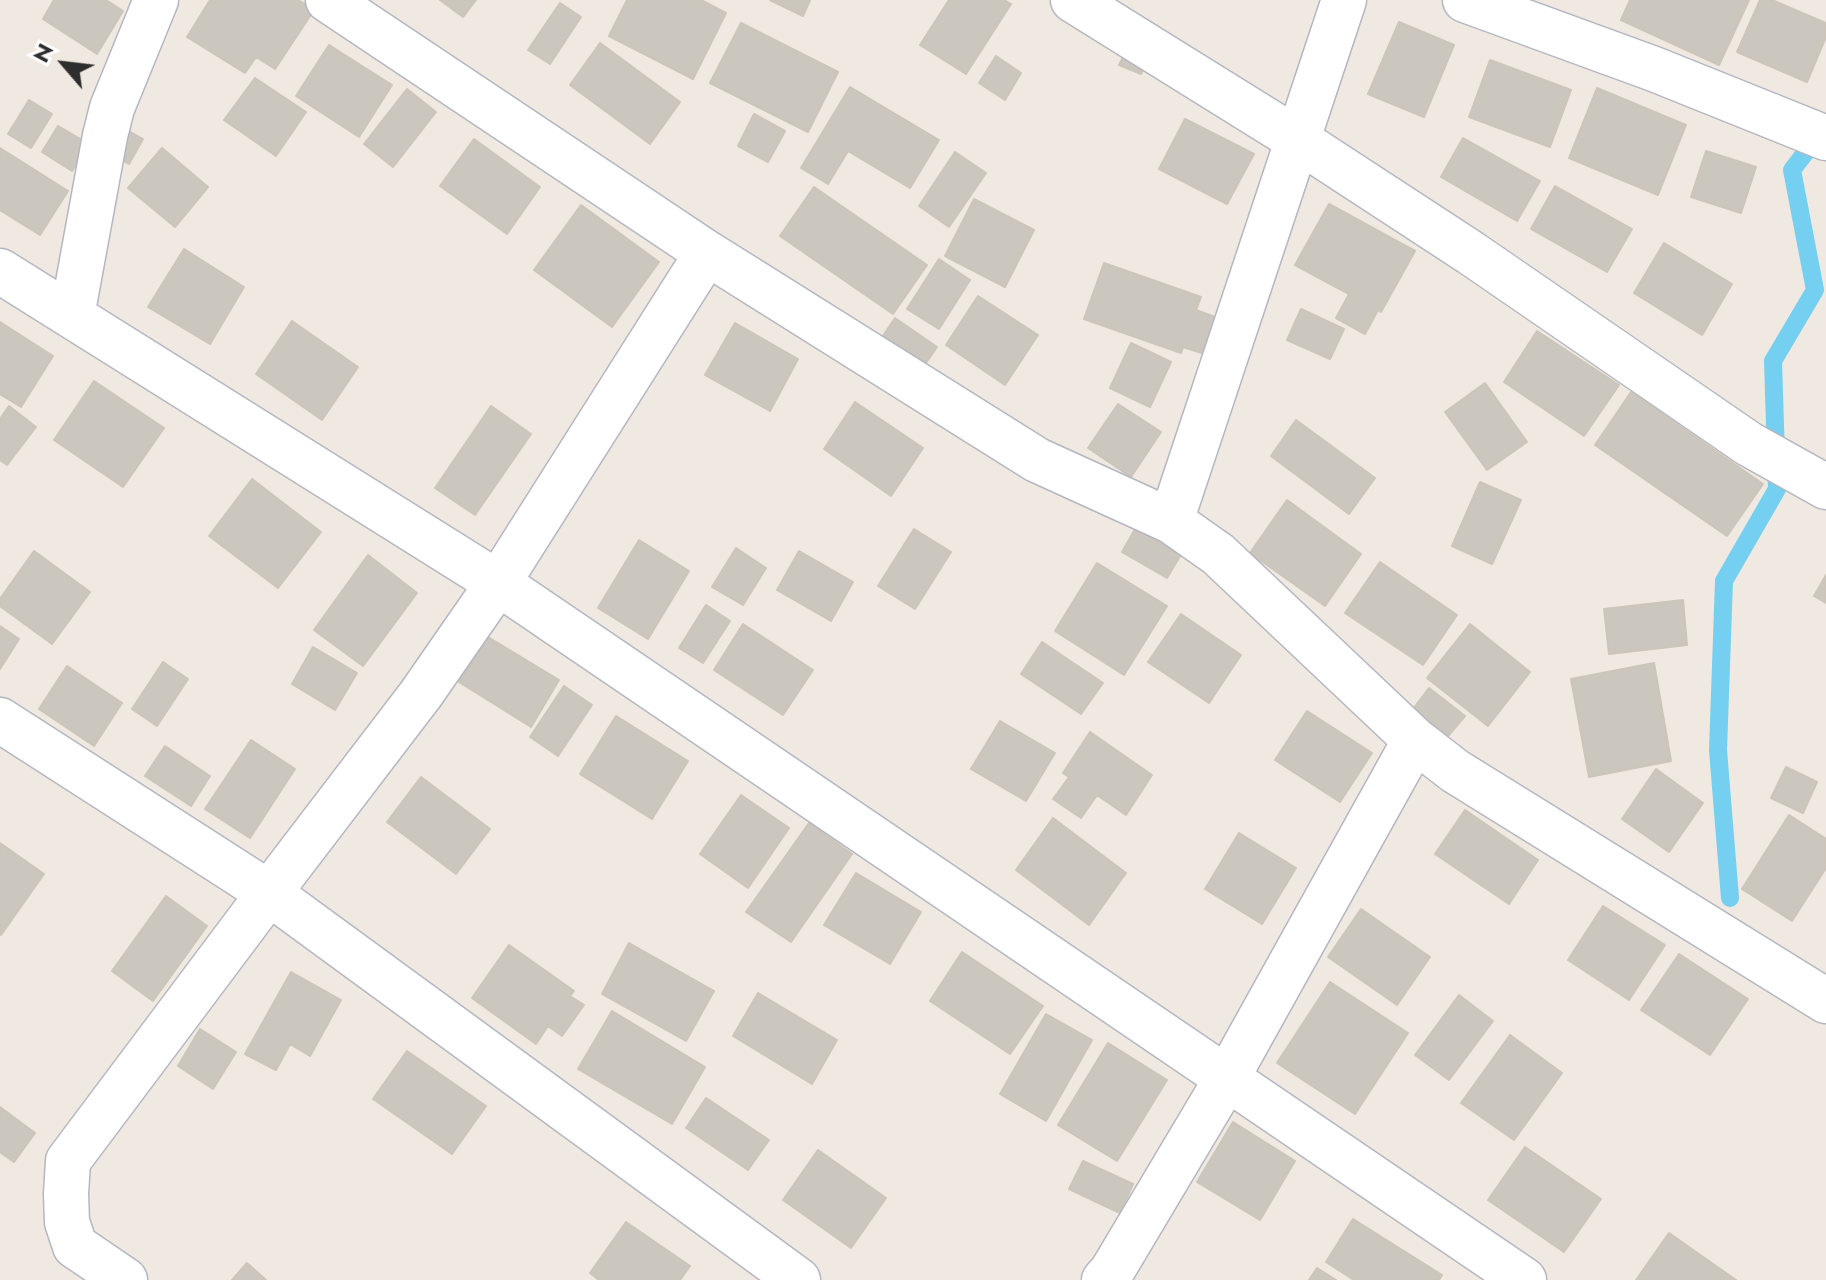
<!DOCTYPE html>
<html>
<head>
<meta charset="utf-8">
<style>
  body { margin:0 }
  #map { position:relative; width:1826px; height:1280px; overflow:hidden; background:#efe9e1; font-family:Jost,sans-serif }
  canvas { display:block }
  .north { position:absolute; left:24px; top:24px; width:80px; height:80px; -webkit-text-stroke:6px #fff; paint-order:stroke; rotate:298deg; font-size:22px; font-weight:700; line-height:32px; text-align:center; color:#2e2e2e }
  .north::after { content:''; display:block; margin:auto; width:28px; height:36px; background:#2e2e2e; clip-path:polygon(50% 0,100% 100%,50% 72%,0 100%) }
</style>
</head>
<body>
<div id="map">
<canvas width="1826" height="1280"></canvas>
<div class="north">N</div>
</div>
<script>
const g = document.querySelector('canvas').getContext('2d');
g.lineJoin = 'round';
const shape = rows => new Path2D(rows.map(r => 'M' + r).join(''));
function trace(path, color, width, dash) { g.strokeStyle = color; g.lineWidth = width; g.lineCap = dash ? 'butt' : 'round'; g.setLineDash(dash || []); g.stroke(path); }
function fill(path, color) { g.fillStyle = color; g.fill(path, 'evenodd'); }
trace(shape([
  [1730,898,1718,750,1724,581,1777,489,1773,361,1815,290,1792,170,1819,135]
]), '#75cff0', 18);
const building = shape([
  [54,0,106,0,123,11,97,54,43,19,54,0],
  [210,0,298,0,314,10,275,69,256,57,245,73,187,37,210,0],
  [440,0,476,0,463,17,440,0],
  [627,0,701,0,726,13,693,79,609,36,627,0],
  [770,0,810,0,803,16,770,0],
  [949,0,1004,0,1011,4,966,74,920,45,949,0],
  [1630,0,1749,0,1719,65,1621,20,1630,0],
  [1760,0,1772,0,1826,23,1826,37,1807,82,1737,52,1760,0],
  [560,3,581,17,550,64,528,50,560,3],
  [1399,22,1454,45,1424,117,1368,94,1399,22],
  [741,23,838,72,808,132,710,83,741,23],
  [600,43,680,102,650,144,570,85,600,43],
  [329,45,392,85,359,137,296,96,329,45],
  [1125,53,1146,62,1141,74,1119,65,1125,53],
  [996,56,1021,73,1005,100,979,83,996,56],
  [1490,60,1571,90,1550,147,1469,117,1490,60],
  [255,78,306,112,276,156,224,120,255,78],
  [850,87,939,140,910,188,848,151,828,184,801,168,850,87],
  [1597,88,1686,125,1658,195,1569,158,1597,88],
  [407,89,436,112,393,167,364,144,407,89],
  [29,100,52,114,31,148,8,134,29,100],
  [754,114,785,131,768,162,738,146,754,114],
  [1185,119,1254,154,1227,204,1159,169,1185,119],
  [58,126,89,144,72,171,42,152,58,126],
  [125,129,143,139,129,164,111,154,125,129],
  [1463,138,1540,181,1517,221,1441,177,1463,138],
  [474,139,540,187,507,234,440,186,474,139],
  [0,148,68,191,40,235,0,210,0,148],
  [162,148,208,187,175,227,128,188,162,148],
  [1706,151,1756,167,1741,213,1691,197,1706,151],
  [955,152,986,173,949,227,919,206,955,152],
  [1555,186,1632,229,1607,272,1531,229,1555,186],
  [814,187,927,265,893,314,780,236,814,187],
  [974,199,1034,230,1005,287,945,256,974,199],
  [1329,204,1415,251,1381,312,1378,310,1365,334,1336,318,1349,294,1295,265,1329,204],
  [581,205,659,262,612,327,534,270,581,205],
  [1664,243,1732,284,1702,335,1634,293,1664,243],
  [184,249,244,287,210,344,148,307,184,249],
  [939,259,970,280,939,329,907,309,939,259],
  [1104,263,1201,297,1196,310,1223,320,1211,356,1183,347,1181,353,1084,319,1104,263],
  [978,296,1038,335,1005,385,946,345,978,296],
  [1301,309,1344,329,1330,359,1287,340,1301,309],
  [895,318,937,347,917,376,875,348,895,318],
  [292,321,358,367,322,420,256,374,292,321],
  [0,322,53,356,21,407,0,394,0,322],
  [735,323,798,359,770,411,705,375,735,323],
  [1537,331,1619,385,1584,436,1504,382,1537,331],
  [1131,343,1171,362,1150,407,1110,388,1131,343],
  [94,381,164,428,123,487,54,440,94,381],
  [1485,383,1527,442,1487,470,1445,412,1485,383],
  [1631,392,1763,484,1727,536,1595,445,1631,392],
  [855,402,923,448,891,496,824,449,855,402],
  [1118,404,1161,432,1131,477,1088,448,1118,404],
  [9,406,36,427,7,465,0,460,0,419,9,406],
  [491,406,531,434,475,515,435,488,491,406],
  [1296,420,1375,478,1349,514,1271,456,1296,420],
  [252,479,321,532,278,588,209,536,252,479],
  [1480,482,1521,500,1492,564,1452,546,1480,482],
  [1287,500,1361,554,1325,606,1250,553,1287,500],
  [1138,524,1183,551,1167,578,1122,552,1138,524],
  [914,529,951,552,915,609,878,586,914,529],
  [639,540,689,571,648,639,598,608,639,540],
  [736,548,766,568,743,605,712,587,736,548],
  [34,551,90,592,52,644,0,606,0,599,34,551],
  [799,551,853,582,831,621,777,590,799,551],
  [368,555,417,593,363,666,314,630,368,555],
  [1380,562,1457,615,1423,665,1345,613,1380,562],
  [1097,563,1167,606,1124,675,1055,631,1097,563],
  [1826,575,1826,603,1814,596,1826,575],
  [1683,600,1687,645,1609,654,1604,609,1683,600],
  [706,605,730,621,703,663,679,648,706,605],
  [1181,614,1241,655,1209,703,1148,662,1181,614],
  [743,624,813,670,783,715,714,670,743,624],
  [1470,624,1530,672,1488,726,1427,678,1470,624],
  [0,626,19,639,0,669,0,626],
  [488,637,559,680,531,727,459,682,488,637],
  [1042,642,1103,683,1081,714,1021,674,1042,642],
  [313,647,357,673,335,710,292,684,313,647],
  [163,662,188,679,157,726,132,709,163,662],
  [1654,663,1671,761,1589,777,1571,679,1654,663],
  [67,666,122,703,94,746,39,709,67,666],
  [564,686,592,705,558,756,530,737,564,686],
  [1429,688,1465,716,1448,736,1413,709,1429,688],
  [1307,711,1372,753,1340,802,1275,760,1307,711],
  [616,716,688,761,652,819,580,774,616,716],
  [1000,721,1055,753,1026,801,971,769,1000,721],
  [1090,732,1152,775,1126,815,1097,795,1081,818,1053,799,1069,777,1063,773,1090,732],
  [251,740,295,769,250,838,205,809,251,740],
  [165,746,210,776,191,806,145,776,165,746],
  [1786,767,1817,782,1803,813,1771,798,1786,767],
  [1656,769,1703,803,1669,852,1622,819,1656,769],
  [421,777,490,829,456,874,387,822,421,777],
  [741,795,789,828,748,888,700,854,741,795],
  [1465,810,1538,860,1509,904,1435,854,1465,810],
  [1789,815,1826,839,1826,868,1792,921,1742,889,1789,815],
  [1053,818,1126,873,1089,925,1016,870,1053,818],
  [809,823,852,854,791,942,746,912,809,823],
  [1239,833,1296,868,1262,924,1205,889,1239,833],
  [0,843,44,874,1,935,0,934,0,843],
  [856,873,921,912,890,964,824,925,856,873],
  [166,896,207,926,153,1001,112,971,166,896],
  [1603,906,1665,945,1629,1000,1568,960,1603,906],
  [1361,909,1430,957,1397,1005,1328,957,1361,909],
  [629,943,714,991,686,1041,602,994,629,943],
  [509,945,574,991,570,996,584,1005,562,1036,548,1026,536,1044,472,998,509,945],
  [962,952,1043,1006,1010,1054,930,1001,962,952],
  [1679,954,1748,999,1710,1055,1641,1010,1679,954],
  [291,972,341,1000,310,1056,290,1044,276,1070,245,1054,291,972],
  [1330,982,1408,1033,1355,1114,1277,1063,1330,982],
  [758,993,837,1040,812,1084,733,1036,758,993],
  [1459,995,1493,1021,1449,1080,1415,1055,1459,995],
  [612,1011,705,1067,672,1124,578,1069,612,1011],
  [1046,1014,1092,1040,1046,1121,1000,1094,1046,1014],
  [200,1029,236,1052,213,1089,178,1066,200,1029],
  [1510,1035,1562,1073,1514,1140,1461,1103,1510,1035],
  [1108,1043,1167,1080,1117,1161,1058,1125,1108,1043],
  [407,1051,486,1106,452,1154,373,1099,407,1051],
  [706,1098,769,1140,748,1170,686,1128,706,1098],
  [0,1107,35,1133,14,1162,0,1152,0,1107],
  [1233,1122,1295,1161,1260,1220,1197,1182,1233,1122],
  [1525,1147,1601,1199,1564,1252,1488,1200,1525,1147],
  [818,1150,886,1198,851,1248,783,1200,818,1150],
  [1083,1161,1133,1184,1120,1213,1069,1189,1083,1161],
  [1353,1219,1442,1275,1439,1280,1354,1280,1326,1262,1353,1219],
  [626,1222,690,1266,680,1280,599,1280,590,1273,626,1222],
  [1669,1233,1736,1280,1636,1280,1669,1233],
  [247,1263,266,1280,232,1280,247,1263],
  [1317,1268,1336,1280,1309,1280,1317,1268]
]);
fill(building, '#cbc7bf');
trace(building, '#cbc5ba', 2);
const minor = shape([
  [1073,0,1298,140,1471,253,1749,444,1826,487],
  [1465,0,1654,69,1826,138],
  [707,253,1037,460,1171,521,1218,554,1415,740,1227,1078,1112,1271,1104,1280],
  [0,271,498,583,1524,1280],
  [72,316,105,136,112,108,156,0],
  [1171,521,1344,0],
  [0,720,269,893,798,1280],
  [1415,740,1455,771,1826,1001],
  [125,1280,75,1246,67,1222,66,1194,68,1161,269,893,421,694,498,583,707,253,328,0]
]);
trace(minor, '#b4b7c1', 47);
trace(minor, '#fff', 44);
</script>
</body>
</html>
